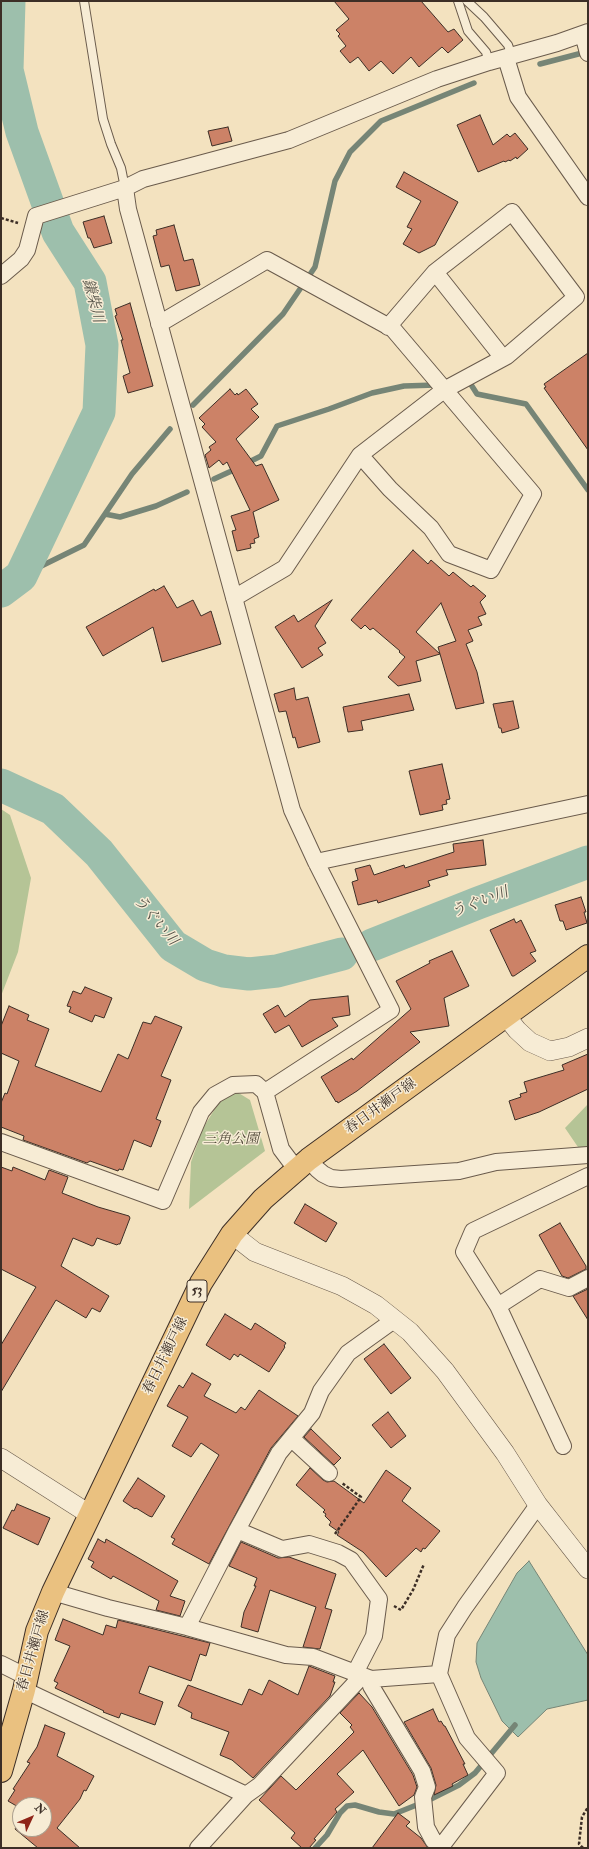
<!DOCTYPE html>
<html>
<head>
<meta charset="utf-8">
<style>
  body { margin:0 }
  #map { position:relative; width:589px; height:1849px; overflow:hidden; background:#f3e2bf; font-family:"IM FELL Double Pica",serif }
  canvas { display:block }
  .frame { position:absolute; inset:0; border:2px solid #3c2e26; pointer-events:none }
  .north { position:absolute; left:12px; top:1797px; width:40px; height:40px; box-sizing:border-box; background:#f7ecd5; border:1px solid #aca08f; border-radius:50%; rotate:46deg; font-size:11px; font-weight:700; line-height:16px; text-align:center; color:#3c2e26 }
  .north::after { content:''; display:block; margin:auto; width:14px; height:18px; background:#8f2418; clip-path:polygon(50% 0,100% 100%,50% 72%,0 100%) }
</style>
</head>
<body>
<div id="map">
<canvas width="589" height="1849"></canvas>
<div class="frame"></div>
<div class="north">N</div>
</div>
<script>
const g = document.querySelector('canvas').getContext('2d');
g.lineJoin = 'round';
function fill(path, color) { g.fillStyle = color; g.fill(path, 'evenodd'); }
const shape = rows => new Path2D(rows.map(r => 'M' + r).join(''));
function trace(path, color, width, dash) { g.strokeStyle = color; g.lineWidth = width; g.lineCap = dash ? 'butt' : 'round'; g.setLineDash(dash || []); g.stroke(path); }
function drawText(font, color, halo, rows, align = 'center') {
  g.font = font + ' "IM FELL Double Pica","Noto Serif JP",serif'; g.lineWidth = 3; g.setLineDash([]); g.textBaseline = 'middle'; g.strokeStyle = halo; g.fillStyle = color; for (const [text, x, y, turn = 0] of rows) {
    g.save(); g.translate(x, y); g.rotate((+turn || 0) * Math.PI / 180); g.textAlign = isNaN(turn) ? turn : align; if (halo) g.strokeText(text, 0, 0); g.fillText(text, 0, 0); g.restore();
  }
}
fill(shape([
  [1,809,10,815,31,878,18,952,1,996],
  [237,1092,250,1100,265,1151,189,1209,191,1162,203,1128,221,1099],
  [588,1104,588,1151,580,1150,565,1128]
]), '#b5c496');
const water = shape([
  [529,1561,588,1655,588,1700,547,1709,518,1737,502,1721,481,1678,476,1662,477,1643,517,1573,529,1561]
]);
fill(water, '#9dbfac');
trace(water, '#768576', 1);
trace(shape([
  [540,64,586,52],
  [465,384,470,383,477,394,526,404,588,490],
  [193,405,283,314,315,267,335,181,350,152,381,121,474,83],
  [245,464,261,456,277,426,329,409,372,393,404,386,436,385],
  [214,479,238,468],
  [105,514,120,517,156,506,187,492],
  [21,576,84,545,132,474,170,429],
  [315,1848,327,1835,340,1813,347,1806,355,1805,379,1812,394,1814,429,1800,459,1785,475,1773,515,1725]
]), '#768576', 5.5);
trace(shape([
  [1,591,21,576,99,412,102,345,90,282,58,232,22,132,7,70,9,1],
  [1,785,53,809,99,853,173,946,205,965,224,971,249,974,277,971,342,954],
  [372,945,478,903,588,862]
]), '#9dbfac', 33);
const building = shape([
  [334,1,421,1,448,32,454,29,463,40,448,53,442,47,419,67,411,57,393,74,381,61,369,71,358,57,350,63,340,51,346,46,338,36,340,34,336,30,349,19,334,1],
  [480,115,493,145,507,134,510,137,515,133,528,149,517,159,516,157,510,161,509,160,505,162,504,161,478,172,457,125,480,115],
  [228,127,232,141,212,146,208,131,228,127],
  [404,172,458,202,435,245,419,253,403,244,412,229,407,227,421,201,396,187,404,172],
  [104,216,112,243,94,248,90,238,88,238,83,222,104,216],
  [174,225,184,261,193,259,200,285,176,291,169,265,161,267,153,236,157,235,156,230,174,225],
  [130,303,153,386,128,393,123,376,130,373,121,340,123,340,115,316,117,315,115,309,130,303],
  [588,353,588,450,544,388,546,387,544,384,588,353],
  [230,389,235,395,237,393,238,395,246,389,258,404,251,409,259,417,236,439,256,466,262,464,279,500,253,512,259,537,254,539,255,543,250,544,251,548,237,551,232,531,236,530,231,516,250,510,227,462,223,465,219,460,209,468,205,455,211,450,209,447,216,442,202,427,205,424,199,418,230,389],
  [413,550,428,564,431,560,449,576,453,572,471,587,473,585,486,596,480,602,486,614,478,617,482,625,468,630,473,641,466,644,477,672,484,703,456,709,440,654,416,661,421,681,398,686,388,677,405,657,399,652,400,651,373,628,370,630,365,625,361,629,351,620,413,550],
  [441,603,456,641,438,647,440,654,416,632,441,603],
  [164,586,177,608,193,600,201,616,211,611,221,644,162,662,153,627,103,656,86,627,154,589,155,591,164,586],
  [332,600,315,626,326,643,318,648,323,655,302,668,275,627,294,615,298,622,332,600],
  [294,688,296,700,308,697,320,742,298,748,295,737,293,738,286,711,279,712,274,694,294,688],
  [409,694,414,710,361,721,363,730,348,732,343,707,409,694],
  [513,701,519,728,502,733,501,728,499,728,493,704,513,701],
  [442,764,450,799,446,800,447,804,442,805,443,810,420,815,409,771,442,764],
  [483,840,486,865,446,870,448,875,428,881,430,886,378,903,377,900,358,905,352,882,358,880,355,869,370,865,374,875,404,865,405,868,454,852,453,844,483,840],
  [581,897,586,912,584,912,587,923,566,930,563,921,560,921,555,905,581,897],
  [514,919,516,923,521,920,536,951,530,953,536,961,514,976,512,976,490,930,514,919],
  [452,951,469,986,444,998,449,1026,410,1032,420,1042,357,1091,338,1103,337,1101,336,1102,321,1077,352,1058,353,1060,411,1009,396,981,430,963,429,961,452,951],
  [85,987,112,998,104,1018,95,1015,92,1022,69,1012,71,1007,67,1006,73,991,81,994,85,987],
  [348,996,350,1015,332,1018,338,1026,302,1047,289,1025,275,1033,263,1014,278,1005,285,1017,310,1000,348,996],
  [9,1006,29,1015,27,1020,49,1029,35,1066,101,1092,118,1054,128,1059,143,1022,151,1024,155,1016,182,1027,161,1076,171,1080,156,1119,161,1121,151,1147,134,1140,123,1170,119,1169,118,1171,90,1161,87,1163,23,1140,24,1136,1,1127,1,1103,5,1093,7,1094,19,1061,1,1053,1,1026,9,1006],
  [588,1054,588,1089,539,1112,515,1120,509,1101,521,1097,520,1094,527,1092,524,1082,564,1070,562,1065,588,1054],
  [1,1167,12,1171,13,1167,45,1180,49,1170,68,1177,62,1193,98,1207,129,1216,130,1218,120,1244,118,1244,117,1245,97,1238,94,1245,92,1246,73,1238,61,1266,109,1296,100,1312,92,1308,86,1318,56,1300,1,1392,1,1345,36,1287,1,1269,1,1167],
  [305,1204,337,1223,326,1242,294,1223,305,1204],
  [560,1223,586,1266,586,1269,568,1278,562,1276,539,1235,560,1223],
  [588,1289,588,1320,573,1296,588,1289],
  [225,1314,251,1330,255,1323,286,1343,284,1346,285,1347,269,1372,240,1354,238,1357,234,1354,230,1360,206,1345,225,1314],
  [384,1344,411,1378,391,1394,364,1359,384,1344],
  [192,1373,211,1384,204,1396,236,1413,241,1407,245,1410,259,1390,298,1416,271,1448,209,1564,172,1544,175,1539,171,1537,219,1455,201,1443,191,1457,172,1446,188,1417,167,1406,179,1385,183,1388,192,1373],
  [388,1412,406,1436,391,1448,372,1425,388,1412],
  [311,1429,341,1458,334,1465,304,1437,311,1429],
  [310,1468,323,1480,327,1482,334,1481,364,1503,386,1470,411,1488,402,1501,440,1531,425,1549,423,1548,421,1552,416,1548,386,1577,363,1552,337,1535,339,1532,329,1525,331,1522,325,1516,326,1514,323,1512,325,1510,296,1485,310,1468],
  [138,1478,165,1496,152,1517,149,1516,136,1508,135,1509,123,1501,138,1478],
  [17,1504,50,1518,38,1545,3,1528,12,1510,14,1511,17,1504],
  [98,1539,105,1543,106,1539,178,1581,170,1596,185,1601,180,1616,156,1610,159,1601,113,1576,111,1579,91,1567,94,1562,88,1559,98,1539],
  [241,1542,278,1558,289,1557,336,1574,325,1608,332,1610,320,1649,303,1647,316,1607,270,1590,258,1632,241,1627,244,1612,256,1586,254,1586,257,1578,229,1566,241,1542],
  [63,1619,103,1635,106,1625,116,1628,118,1620,210,1643,206,1656,200,1654,191,1681,149,1666,139,1693,163,1702,155,1725,121,1713,119,1718,103,1712,104,1711,55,1688,58,1683,54,1681,70,1646,55,1640,63,1619],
  [309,1666,335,1676,333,1682,335,1682,330,1696,253,1778,232,1760,220,1755,229,1732,191,1718,192,1713,178,1706,188,1685,242,1705,249,1689,262,1695,269,1680,298,1695,309,1666],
  [359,1693,372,1707,413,1775,417,1787,414,1795,399,1806,363,1750,337,1774,354,1792,335,1809,337,1812,314,1839,316,1840,309,1848,302,1848,291,1838,295,1833,259,1800,281,1776,296,1790,354,1732,350,1727,352,1725,340,1713,359,1693],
  [433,1709,439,1722,441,1721,444,1726,445,1726,465,1764,463,1764,468,1775,452,1784,453,1786,434,1795,436,1785,431,1768,404,1722,433,1709],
  [45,1725,65,1733,57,1756,94,1776,86,1791,84,1790,80,1799,57,1828,80,1848,38,1848,15,1829,20,1821,20,1829,44,1829,44,1805,20,1805,20,1808,8,1801,15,1790,13,1789,30,1763,27,1762,37,1747,45,1725],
  [398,1813,410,1822,406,1826,421,1838,428,1848,372,1848,398,1813]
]);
fill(building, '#cc8267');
trace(building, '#3c2e26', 1);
const service = shape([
  [84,1,103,119,111,144,121,168,125,188],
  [458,1,468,31,486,52,489,62],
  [467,1,484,17,508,45,512,56]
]);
const minor = shape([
  [583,34,588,53],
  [506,58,518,97,588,197],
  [125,188,128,209,292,810,316,862,391,1010,265,1092,281,1149,296,1169],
  [435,272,503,358],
  [1,276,21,259,27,250,36,216,125,188,143,179,289,140,437,79,489,62,557,43,588,32],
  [159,324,267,260,393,329,533,494,491,570,449,554,431,528,390,489,360,455],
  [234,598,285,568,360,455,444,390,507,356,576,297,512,212,435,272,388,327],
  [316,862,588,804],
  [1,1142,163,1201,201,1112,215,1095,233,1085,256,1084,265,1092],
  [309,1159,317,1169,323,1174,331,1178,341,1179,459,1171,496,1162,588,1155],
  [498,1306,540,1279,569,1288,588,1278],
  [292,1439,329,1473],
  [563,1446,498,1306,464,1252,473,1231,588,1176],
  [237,1530,282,1549,309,1544,338,1553,351,1560,379,1599,374,1636,355,1673],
  [53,1592,108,1608,187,1627,286,1655,313,1657,371,1679,439,1674],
  [187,1627,237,1530,279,1453,312,1413,321,1391,348,1353,394,1320],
  [1,1664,27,1677],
  [371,1679,371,1686,422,1771,427,1787,423,1797,426,1827,433,1840,440,1847],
  [24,1690,246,1795],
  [198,1848,246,1795,260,1785,362,1676],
  [440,1848,497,1773,467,1738,439,1674,447,1635,465,1607,538,1505]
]);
const tertiary = shape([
  [506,1016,517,1030,530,1042,550,1051,569,1047,588,1038],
  [232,1234,255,1252,342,1286,376,1305,410,1332,445,1371,505,1453,538,1505,588,1569],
  [1,1458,89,1514]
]);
const primary = shape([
  [1,1771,24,1690,37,1631,53,1592,201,1283,232,1234,263,1199,309,1159,588,956]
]);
trace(service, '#6a5b4c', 10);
trace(minor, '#6a5b4c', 18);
trace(tertiary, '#6a5b4c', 20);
trace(primary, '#3c2e26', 24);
trace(shape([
  [1,218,18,223],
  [335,1534,361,1497,342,1483],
  [394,1606,401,1610,413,1590,424,1564],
  [583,1848,579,1844,582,1817,588,1807]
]), '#3c2e26', 2.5, [3, 2]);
trace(service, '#f7ecd5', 8);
trace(minor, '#f7ecd5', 16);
trace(tertiary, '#f7ecd5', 19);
trace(primary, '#eac180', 22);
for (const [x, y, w] of [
  [197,1291,20]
]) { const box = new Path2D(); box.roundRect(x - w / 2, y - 11, w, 22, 3); g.fillStyle = '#f7ecd5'; g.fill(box); trace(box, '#3c2e26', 1); }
drawText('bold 13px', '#3c2e26', null, [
  ["53",197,1291]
]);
drawText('14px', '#3c2e26', '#f7ecd5', [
  ["春日井瀬戸線",381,1107,-36],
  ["春日井瀬戸線",166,1356,-64],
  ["春日井瀬戸線",34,1651,-74]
]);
drawText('italic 14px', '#544c3c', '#f7ecd5', [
  ["三角公園",231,1140]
]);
drawText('italic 15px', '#545248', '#f7ecd5', [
  ["鎌柴川",92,301,75],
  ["うぐい川",480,903,-21],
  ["うぐい川",155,921,50]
]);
</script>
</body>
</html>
